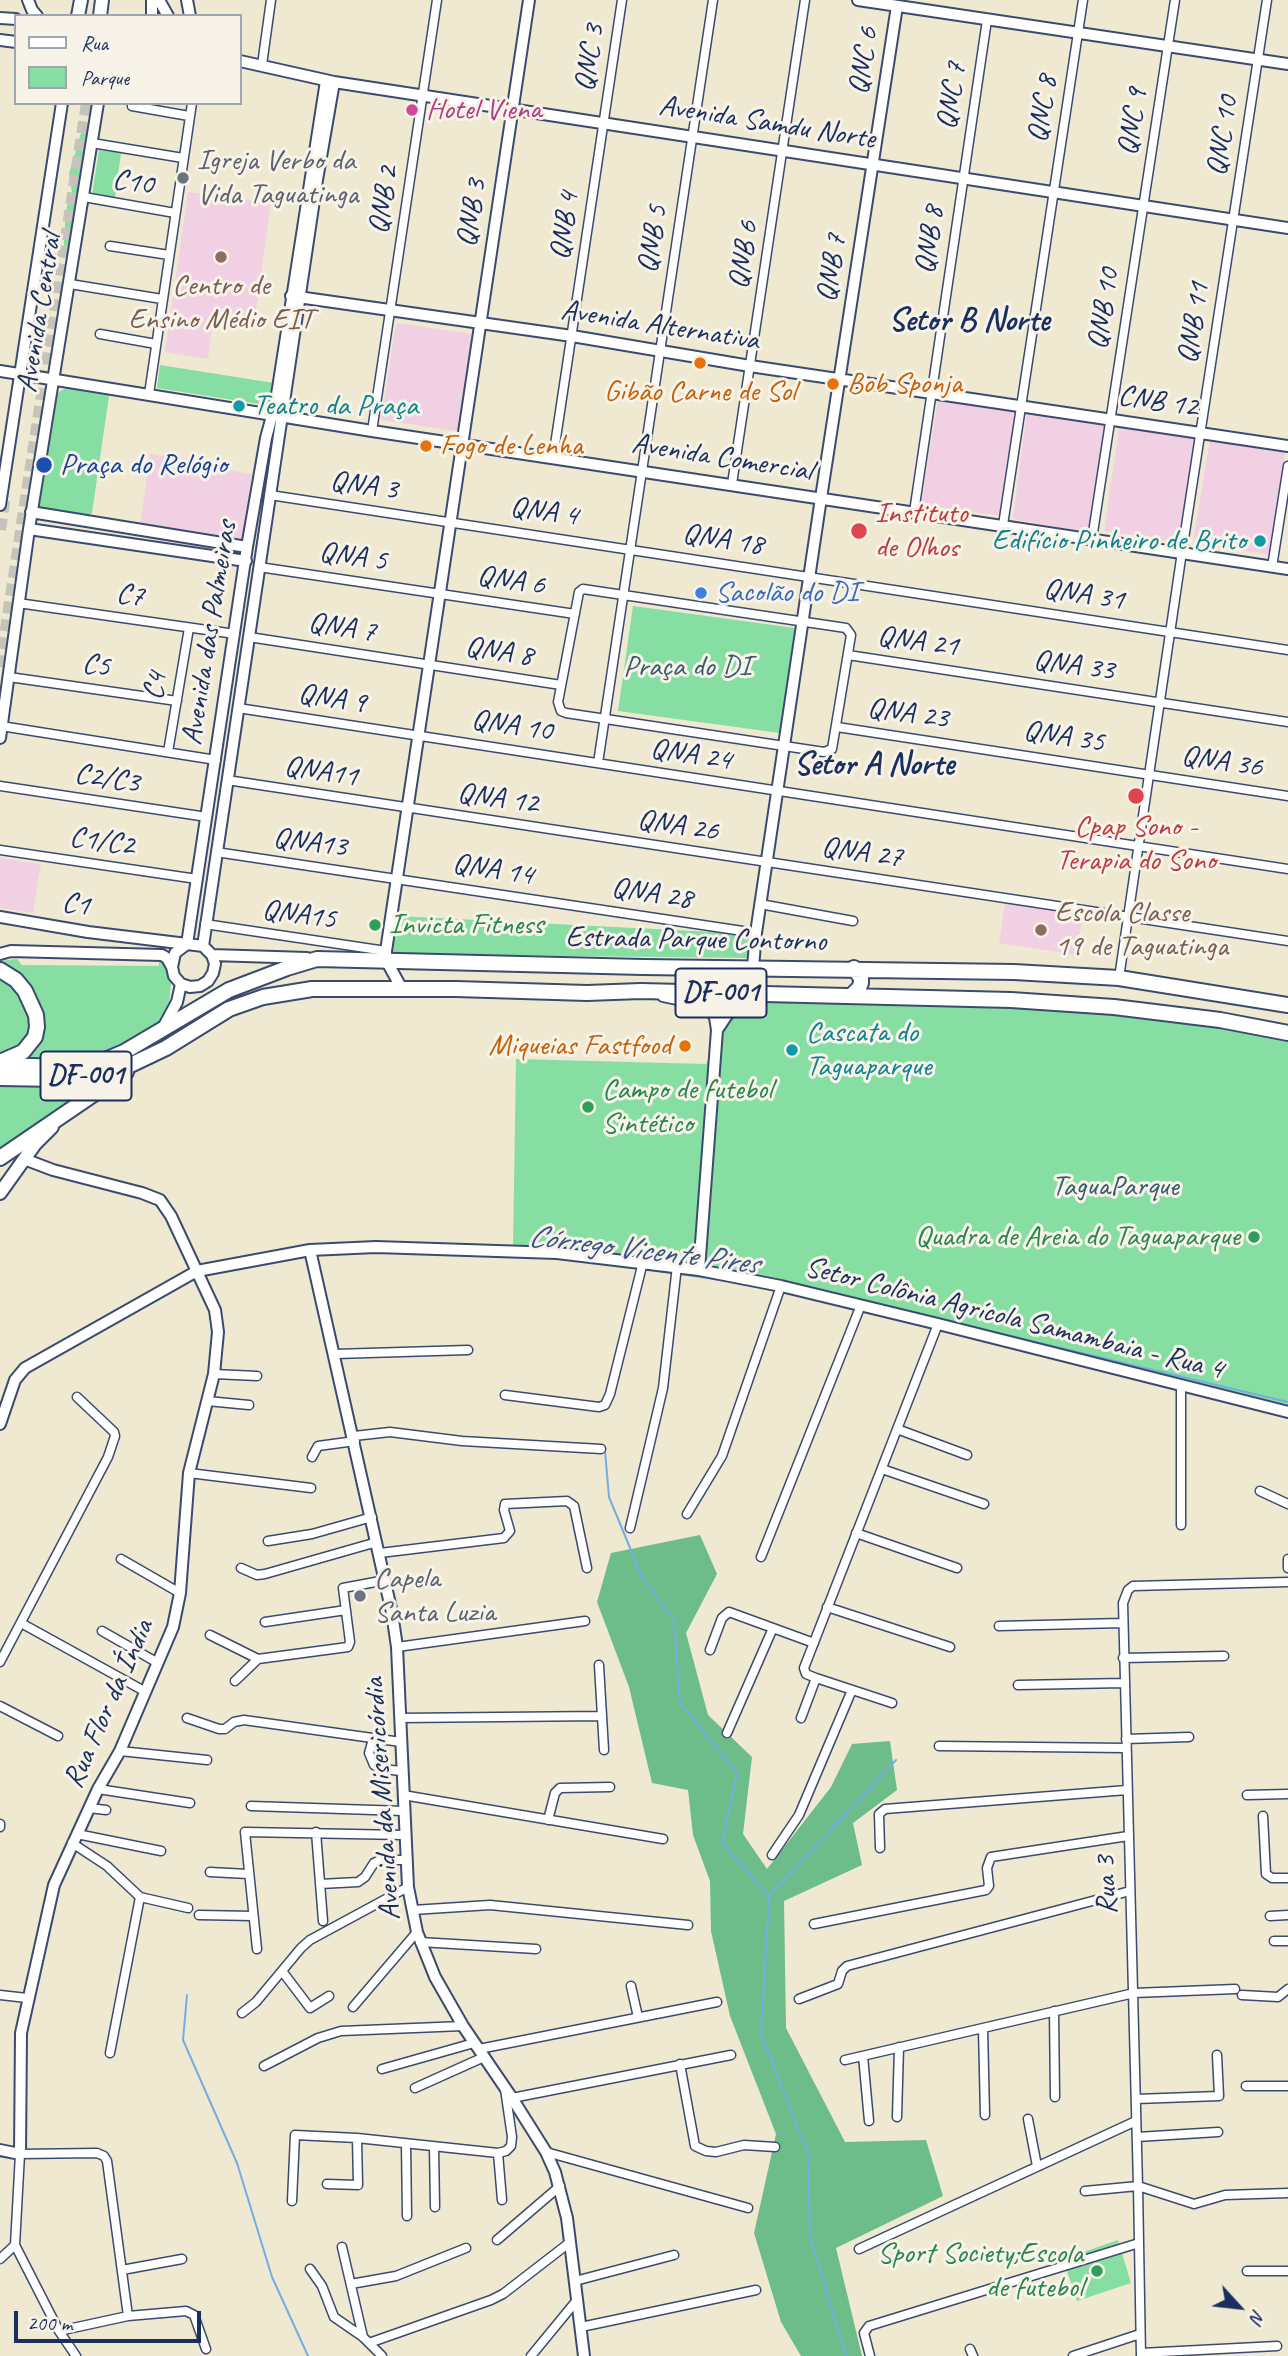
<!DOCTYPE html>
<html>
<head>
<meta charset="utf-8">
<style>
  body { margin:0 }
  #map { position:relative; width:1288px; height:2356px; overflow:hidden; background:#efe9d1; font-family:Caveat,sans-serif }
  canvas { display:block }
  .legend { position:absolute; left:14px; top:14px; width:228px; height:91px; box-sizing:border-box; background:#f7f3e8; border:2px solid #9fa5b1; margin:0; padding:9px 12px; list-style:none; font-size:21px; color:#1b2f5e }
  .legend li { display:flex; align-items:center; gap:14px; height:35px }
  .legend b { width:35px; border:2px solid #9fa5b1 }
  .north { position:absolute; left:1204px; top:2272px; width:70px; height:70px; -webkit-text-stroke:5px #f7f3e8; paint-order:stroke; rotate:117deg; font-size:19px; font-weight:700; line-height:28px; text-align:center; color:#1b2f5e }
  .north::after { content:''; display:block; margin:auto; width:24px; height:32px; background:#1b2f5e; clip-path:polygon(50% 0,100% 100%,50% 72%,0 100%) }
  .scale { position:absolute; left:14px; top:2311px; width:187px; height:32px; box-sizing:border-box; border:4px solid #1b2f5e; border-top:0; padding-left:9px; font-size:21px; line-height:24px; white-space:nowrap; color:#1b2f5e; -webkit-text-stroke:5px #f7f3e8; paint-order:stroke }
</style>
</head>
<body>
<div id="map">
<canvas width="1288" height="2356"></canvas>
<ul class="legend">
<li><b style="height:9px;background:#fff"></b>Rua</li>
<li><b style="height:19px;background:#86dea3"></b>Parque</li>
</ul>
<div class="north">N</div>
<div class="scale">200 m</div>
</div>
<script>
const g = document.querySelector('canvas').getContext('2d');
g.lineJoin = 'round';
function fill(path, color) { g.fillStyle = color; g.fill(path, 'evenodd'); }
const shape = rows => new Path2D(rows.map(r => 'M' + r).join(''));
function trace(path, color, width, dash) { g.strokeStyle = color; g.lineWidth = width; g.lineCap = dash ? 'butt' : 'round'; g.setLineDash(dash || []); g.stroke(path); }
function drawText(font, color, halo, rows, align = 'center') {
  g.font = font + ' Caveat,sans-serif'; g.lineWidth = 6; g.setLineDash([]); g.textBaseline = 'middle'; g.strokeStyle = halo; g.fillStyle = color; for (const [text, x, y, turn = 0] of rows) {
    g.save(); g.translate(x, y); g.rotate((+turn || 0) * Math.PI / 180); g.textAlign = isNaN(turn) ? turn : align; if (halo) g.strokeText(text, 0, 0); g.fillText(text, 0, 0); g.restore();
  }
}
fill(shape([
  [188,192,271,203,255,317,214,311,208,359,165,352],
  [396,323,472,334,457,431,381,420],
  [938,399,1016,410,1003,516,921,505],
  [1027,410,1107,427,1092,533,1013,519],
  [1119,427,1196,437,1179,543,1104,531],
  [1210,439,1285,453,1271,555,1193,543],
  [150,454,187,460,187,469,217,474,218,468,252,474,242,540,140,526],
  [0,858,41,864,33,913,0,908],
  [1005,903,1083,916,1076,955,999,943]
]), '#f1d0e4');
fill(shape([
  [81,133,89,134,62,293,68,251,64,250,64,236,67,206,72,193,69,174],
  [99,150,121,153,115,198,92,195],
  [160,365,274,383,271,406,157,388],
  [66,388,107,393,109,396,92,513,87,516,43,509,39,506,55,398,59,392],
  [633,606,795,628,780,733,618,711],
  [396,916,753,934,752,958,389,954],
  [17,959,22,965,159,966,159,960,164,962,168,969,171,983,168,1015,160,1028,104,1055,73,1059,25,1059,32,1053,43,1035,44,1018,33,988,9,966,0,963,0,961],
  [0,972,4,974,34,1014,27,1043,0,1056],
  [790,1000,975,1004,1105,1012,1209,1026,1288,1040,1288,1408,709,1267,705,1261,696,1259,690,1263,600,1252,513,1246,516,1059,706,1064,726,1021,733,1012,756,1002],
  [109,1077,0,1153,0,1081],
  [1118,2240,1131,2283,1077,2301,1063,2259]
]), '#86dea3');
fill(shape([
  [700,1535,717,1574,686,1633,708,1715,752,1757,743,1834,767,1869,831,1787,852,1744,890,1741,897,1790,853,1823,862,1865,784,1901,786,2028,845,2142,926,2140,943,2196,836,2248,862,2356,801,2356,781,2322,754,2233,776,2134,730,2016,711,1931,710,1881,693,1835,688,1790,652,1783,629,1687,597,1602,611,1553]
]), '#6cbd89');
trace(shape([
  [646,1269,671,1273],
  [680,1274,727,1281],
  [884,1306,1288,1402],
  [605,1451,609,1497,642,1577,674,1620,680,1703,737,1773,722,1843,769,1896],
  [187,1995,183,2040,237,2163,272,2277,308,2356],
  [846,2356,810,2236,808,2153,761,2034,769,1896,896,1760]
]), '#76ace4', 2);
trace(shape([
  [0,530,5,495],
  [0,667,87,103]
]), '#c5c4ba', 12, [12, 6]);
const street = shape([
  [262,65,271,0],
  [132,106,189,116],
  [92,143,183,158],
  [84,197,175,213],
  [110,246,169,255],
  [70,284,162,299],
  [100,334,156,344],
  [149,394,192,103],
  [372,431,437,0],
  [553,458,622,0],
  [732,484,805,0],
  [270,495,1288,650],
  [914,512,987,20],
  [1003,525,1083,0],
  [1092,539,1175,0],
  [259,567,575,614],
  [1272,567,1288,466],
  [583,589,846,628,851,635,832,749,824,752,566,713,561,711,558,702,579,592,583,589],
  [18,603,235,634],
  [249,637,561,685],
  [848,655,1288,722],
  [9,677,177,701],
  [238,708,1288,869],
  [1,726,216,760],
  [837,727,1288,796],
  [168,752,189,628],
  [598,763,713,0],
  [227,780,1288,941],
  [0,786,207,817],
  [0,850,197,879],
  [216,852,756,933],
  [760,904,853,921],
  [205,924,386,951],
  [1119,978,1182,552,1267,0],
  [335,1354,468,1350],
  [214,1374,257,1376],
  [1181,1386,1181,1525],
  [505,1395,599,1407,605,1405,610,1394,643,1262],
  [207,1401,249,1405],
  [897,1429,967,1455],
  [354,1436,390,1432,462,1441,601,1449],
  [312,1457,318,1446,355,1441],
  [882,1469,984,1504],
  [189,1473,311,1488],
  [1260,1491,1288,1504],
  [687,1514,722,1456,781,1286],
  [630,1528,663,1388,677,1266],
  [856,1533,957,1568],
  [268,1541,312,1534,372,1517],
  [380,1553,504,1538,510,1531,504,1510,505,1504,567,1501,574,1506,587,1568],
  [761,1557,861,1305],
  [121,1559,180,1593],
  [1288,1559,1288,1568],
  [241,1568,257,1575,265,1574,377,1542],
  [827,1607,950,1647],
  [265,1622,346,1610],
  [21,1623,146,1692],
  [999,1626,1122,1623],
  [102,1631,158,1663],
  [210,1635,258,1659,348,1647,350,1642,343,1588,386,1580],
  [397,1647,585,1621],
  [710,1650,722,1618,729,1612,814,1643],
  [1123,1658,1224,1656],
  [0,1662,108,1457,115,1436,114,1432,77,1397],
  [599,1665,604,1750],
  [235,1681,258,1659],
  [1018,1685,1124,1683],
  [892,1703,816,1678,806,1674,804,1668,938,1324],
  [0,1706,58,1736],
  [187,1718,219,1729,225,1729,234,1722,244,1720,401,1742],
  [400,1718,602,1716],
  [801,1718,816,1678],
  [727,1733,773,1628],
  [373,1739,369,1753,374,1765,381,1769,402,1771],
  [1126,1739,1189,1737],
  [939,1746,1126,1748],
  [120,1751,207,1760],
  [98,1789,190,1803],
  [403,1795,663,1839],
  [1247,1795,1288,1794],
  [251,1806,404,1811],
  [89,1808,106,1810],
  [1263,1816,1266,1874,1272,1878,1288,1878],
  [548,1820,555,1793,560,1788,610,1787],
  [0,1824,0,1827],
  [316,1832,323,1921],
  [77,1834,161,1851],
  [72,1843,107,1866,140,1897,110,2053],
  [880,1848,879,1814,885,1809,1127,1790],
  [772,1855,799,1815,852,1690],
  [210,1872,248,1874],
  [320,1884,358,1882,365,1877,374,1863,380,1860,406,1860],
  [140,1897,188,1908],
  [413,1910,490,1905,688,1925],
  [199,1915,253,1916],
  [1270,1916,1288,1915],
  [814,1924,986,1890,989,1886,987,1868,991,1857,1128,1836],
  [1274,1941,1288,1941],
  [420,1942,536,1949],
  [257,1949,245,1832,404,1835],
  [282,1971,310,2008,329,1996],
  [631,1986,638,2017],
  [0,1995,27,1998],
  [1242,1995,1278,1997,1288,1989],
  [799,1999,838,1984,842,1971,847,1966,1130,1891],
  [353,2007,417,1932],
  [1054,2011,1055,2097],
  [242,2013,256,2002,301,1948,310,1940,408,1887],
  [983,2028,985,2115],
  [479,2049,717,2002],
  [863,2056,869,2121],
  [845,2060,1134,1993,1235,1989],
  [680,2064,695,2146,706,2151,716,2152,744,2145,775,2147],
  [264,2066,318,2038,341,2031,463,2026],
  [382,2069,474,2043],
  [1246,2086,1288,2086],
  [415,2088,484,2057],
  [512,2098,731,2055],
  [1136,2099,1219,2096,1217,2055],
  [897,2117,899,2047],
  [1028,2119,1037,2166],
  [1137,2137,1218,2132],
  [406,2144,407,2216],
  [434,2147,435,2207],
  [546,2152,748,2208],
  [498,2153,502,2200],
  [327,2184,358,2185,357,2138],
  [1085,2191,1138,2186,1194,2204,1225,2195,1288,2193],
  [292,2201,295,2135,357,2138,498,2153,506,2151,511,2146,512,2137,505,2089],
  [497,2240,560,2186],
  [342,2247,363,2337],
  [859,2249,1136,2121],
  [0,2259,15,2245],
  [310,2269,322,2286,334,2317,363,2337,382,2356],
  [122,2270,182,2259],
  [1247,2271,1288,2271],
  [575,2281,674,2255],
  [351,2284,396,2276,466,2248],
  [581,2327,756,2290],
  [59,2331,128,2316,186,2311,194,2315,206,2349],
  [369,2343,491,2300,503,2294,569,2243],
  [970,2349,973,2356],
  [1141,2353,1277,2346],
  [76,2356,59,2331,15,2245,20,2154,97,2153,104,2156,107,2161,128,2316],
  [531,2356,577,2300],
  [870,2356,864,2333,869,2326,1139,2243],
  [1073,2356,1140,2334],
  [1141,2356,1138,2186,1123,1603,1128,1590,1133,1586,1288,1582]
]);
const secondary = shape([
  [28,0,32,10,37,16],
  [152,0,152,16],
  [159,0,168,16],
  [187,0,190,16],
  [858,0,1288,64],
  [0,18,16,19],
  [0,40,16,42],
  [240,61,334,82,1288,228],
  [291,296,572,336,750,366,1288,446],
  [0,371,372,431,1288,569],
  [0,505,62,103],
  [31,512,247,547],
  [29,529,246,561],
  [0,738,29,529,98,103],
  [0,917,88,932,187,944,247,547,266,438,276,401,326,81],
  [203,946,317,180,334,82],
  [0,954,11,951,162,955,167,958,172,967],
  [212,955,215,964,213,973,208,981,200,986,190,987,181,984,174,976,172,967,175,953,187,944,203,946,212,955,307,958],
  [753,967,756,933,821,498,897,6],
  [402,989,386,960,386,951,529,0],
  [663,996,706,1005,715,1017,717,1030,699,1270],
  [164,1026,177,1002,181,984],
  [717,1030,727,1015,738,1005,764,996],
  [310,1250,392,1613,397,1647,408,1887,417,1932,435,1977,463,2026,512,2098,546,2152,555,2172,567,2218,584,2356],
  [0,1424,15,1380,25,1368,197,1271,310,1250,376,1247,557,1253,699,1270,781,1286,938,1324,1288,1412],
  [0,2150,20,2154,21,2033,54,1885,98,1789,120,1751,173,1627,180,1593,189,1473,214,1374,218,1332,215,1310,171,1216,160,1200,142,1193,53,1170,24,1159]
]);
const primary = shape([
  [78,16,81,0],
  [100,16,102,0],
  [0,1193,35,1144,52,1127]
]);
const highway = shape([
  [0,970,16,980,25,991,36,1015,37,1027,35,1037,23,1052,0,1062],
  [851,996,859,988,861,983,861,978,854,968],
  [0,1065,64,1067,105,1060,124,1052,229,990,287,968,317,959,643,967,1014,972,1119,978,1288,1005],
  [0,1078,58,1079,86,1076,124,1068,166,1048,229,1009,263,997,312,989,456,989,587,993,641,991,1011,1000,1114,1007,1220,1020,1288,1033],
  [0,1158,126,1072]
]);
trace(street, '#3b4b6f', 11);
trace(secondary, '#3b4b6f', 14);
trace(primary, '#3b4b6f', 16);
trace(highway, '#3b4b6f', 18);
trace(street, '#fff', 8);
trace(secondary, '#fff', 10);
trace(primary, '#fff', 12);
trace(highway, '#fff', 14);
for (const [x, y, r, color] of [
  [412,110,7,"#d1479c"],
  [183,178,7,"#6b7280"],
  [221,257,7,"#8d6e63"],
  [700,363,7,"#e8710a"],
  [833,384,7,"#e8710a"],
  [239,406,7,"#0f9aa8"],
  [426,446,7,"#e8710a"],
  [44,465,9,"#1a4fb4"],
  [859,531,9,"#e0444e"],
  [1260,541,7,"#0f9aa8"],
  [701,593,7,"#3f7fe0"],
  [1136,796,9,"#e0444e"],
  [375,925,7,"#2e9e5b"],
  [1041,930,7,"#8d6e63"],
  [685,1046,7,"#e8710a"],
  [792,1050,7,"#0f9aa8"],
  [588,1107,7,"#2e9e5b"],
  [1254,1237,7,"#2e9e5b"],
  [360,1596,7,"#6b7280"],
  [1097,2271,7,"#2e9e5b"]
]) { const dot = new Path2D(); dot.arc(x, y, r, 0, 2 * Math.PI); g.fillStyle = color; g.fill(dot); trace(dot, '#f7f3e8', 2.5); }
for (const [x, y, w] of [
  [721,993,91],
  [86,1076,91]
]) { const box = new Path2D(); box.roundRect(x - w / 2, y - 24.5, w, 49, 5); g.fillStyle = '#f7f3e8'; g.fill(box); trace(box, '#1b2f5e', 2); }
drawText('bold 28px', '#1b2f5e', null, [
  ["DF-001",721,993],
  ["DF-001",86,1076]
]);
drawText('30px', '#1b2f5e', '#f7f3e8', [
  ["QNC 3",590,58,-81],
  ["QNC 6",864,61,-81],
  ["QNC 7",952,96,-81],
  ["QNC 8",1043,109,-81],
  ["QNC 9",1133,122,-81],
  ["Avenida Samdu Norte",767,123,9],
  ["QNC 10",1223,136,-81],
  ["C10",133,183,9],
  ["QNB 2",384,200,-81],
  ["QNB 3",472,213,-81],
  ["QNB 4",565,226,-82],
  ["QNB 5",653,239,-81],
  ["QNB 8",930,240,-82],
  ["QNB 6",744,255,-81],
  ["QNB 7",832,268,-81],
  ["QNB 10",1104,309,-81],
  ["Avenida Central",40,313,-81],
  ["QNB 11",1194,323,-81],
  ["Avenida Alternativa",660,326,9],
  ["CNB 12",1158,402,9],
  ["Avenida Comercial",722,458,9],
  ["QNA 3",364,486,8],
  ["QNA 4",544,512,8],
  ["QNA 18",723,540,9],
  ["QNA 5",353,557,8],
  ["QNA 6",511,581,9],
  ["QNA 31",1084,595,9],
  ["C7",130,596,8],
  ["QNA 7",342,628,9],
  ["Avenida das Palmeiras",210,633,-81],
  ["QNA 21",918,642,8],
  ["QNA 8",499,652,9],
  ["C5",96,666,8],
  ["QNA 33",1074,666,8],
  ["C4",156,686,-81],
  ["QNA 9",332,699,9],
  ["QNA 23",908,714,8],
  ["QNA 10",512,726,9],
  ["QNA 35",1064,737,9],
  ["QNA 24",691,755,9],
  ["QNA 36",1222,762,9],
  ["QNA11",321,772,9],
  ["C2/C3",107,779,9],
  ["QNA 12",498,799,8],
  ["QNA 26",678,826,9],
  ["C1/C2",102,842,8],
  ["QNA13",310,843,8],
  ["QNA 27",862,853,8],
  ["QNA 14",493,870,9],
  ["QNA 28",652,894,9],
  ["C1",76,905,9],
  ["QNA15",299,915,8],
  ["Estrada Parque Contorno",696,940,1],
  ["Setor Colônia Agrícola Samambaia - Rua 4",1014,1319,14],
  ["Rua Flor da Índia",109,1704,-66],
  ["Avenida da Misericórdia",383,1799,-94],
  ["Rua 3",1107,1885,-92]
]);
drawText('30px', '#b23c85', '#f7f3e8', [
  ["Hotel Viena",426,110]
], 'left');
drawText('30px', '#5b616d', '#f7f3e8', [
  ["Igreja Verbo da",197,161],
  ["Vida Taguatinga",197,195],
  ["Capela",374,1579],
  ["Santa Luzia",374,1613]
], 'left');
drawText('30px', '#785e54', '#f7f3e8', [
  ["Centro de",221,286],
  ["Ensino Médio EIT",221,320],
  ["Escola Classe",1055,913,"left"],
  ["19 de Taguatinga",1055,947,"left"]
]);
drawText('30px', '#c56008', '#f7f3e8', [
  ["Bob Sponja",847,384],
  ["Gibão Carne de Sol",700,392,"center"],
  ["Fogo de Lenha",440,446],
  ["Miqueias Fastfood",671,1046,"right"]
], 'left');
drawText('30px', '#0d838f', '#f7f3e8', [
  ["Teatro da Praça",253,406],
  ["Edifício Pinheiro de Brito",1246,541,"right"],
  ["Cascata do",806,1033],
  ["Taguaparque",806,1067]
], 'left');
drawText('30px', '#164399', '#f7f3e8', [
  ["Praça do Relógio",60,465]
], 'left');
drawText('30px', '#be3a42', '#f7f3e8', [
  ["Instituto",875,514],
  ["de Olhos",875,548],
  ["Cpap Sono -",1136,827,"center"],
  ["Terapia do Sono",1136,861,"center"]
], 'left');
drawText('30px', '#366cbe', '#f7f3e8', [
  ["Sacolão do DI",715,593]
], 'left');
drawText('30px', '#365b6f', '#f7f3e8', [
  ["Praça do DI",687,667],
  ["TaguaParque",1115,1187]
]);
drawText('30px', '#27864d', '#f7f3e8', [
  ["Invicta Fitness",389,925],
  ["Campo de futebol",602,1090],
  ["Sintético",602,1124],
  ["Quadra de Areia do Taguaparque",1240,1237,"right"],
  ["Sport Society;Escola",1083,2254,"right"],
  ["de futebol",1083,2288,"right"]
], 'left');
drawText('italic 32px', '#365486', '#f7f3e8', [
  ["Córrego Vicente Pires",643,1251,7]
]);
drawText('bold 33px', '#1b2f5e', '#f7f3e8', [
  ["Setor B Norte",969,321],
  ["Setor A Norte",874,765]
]);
</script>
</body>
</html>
